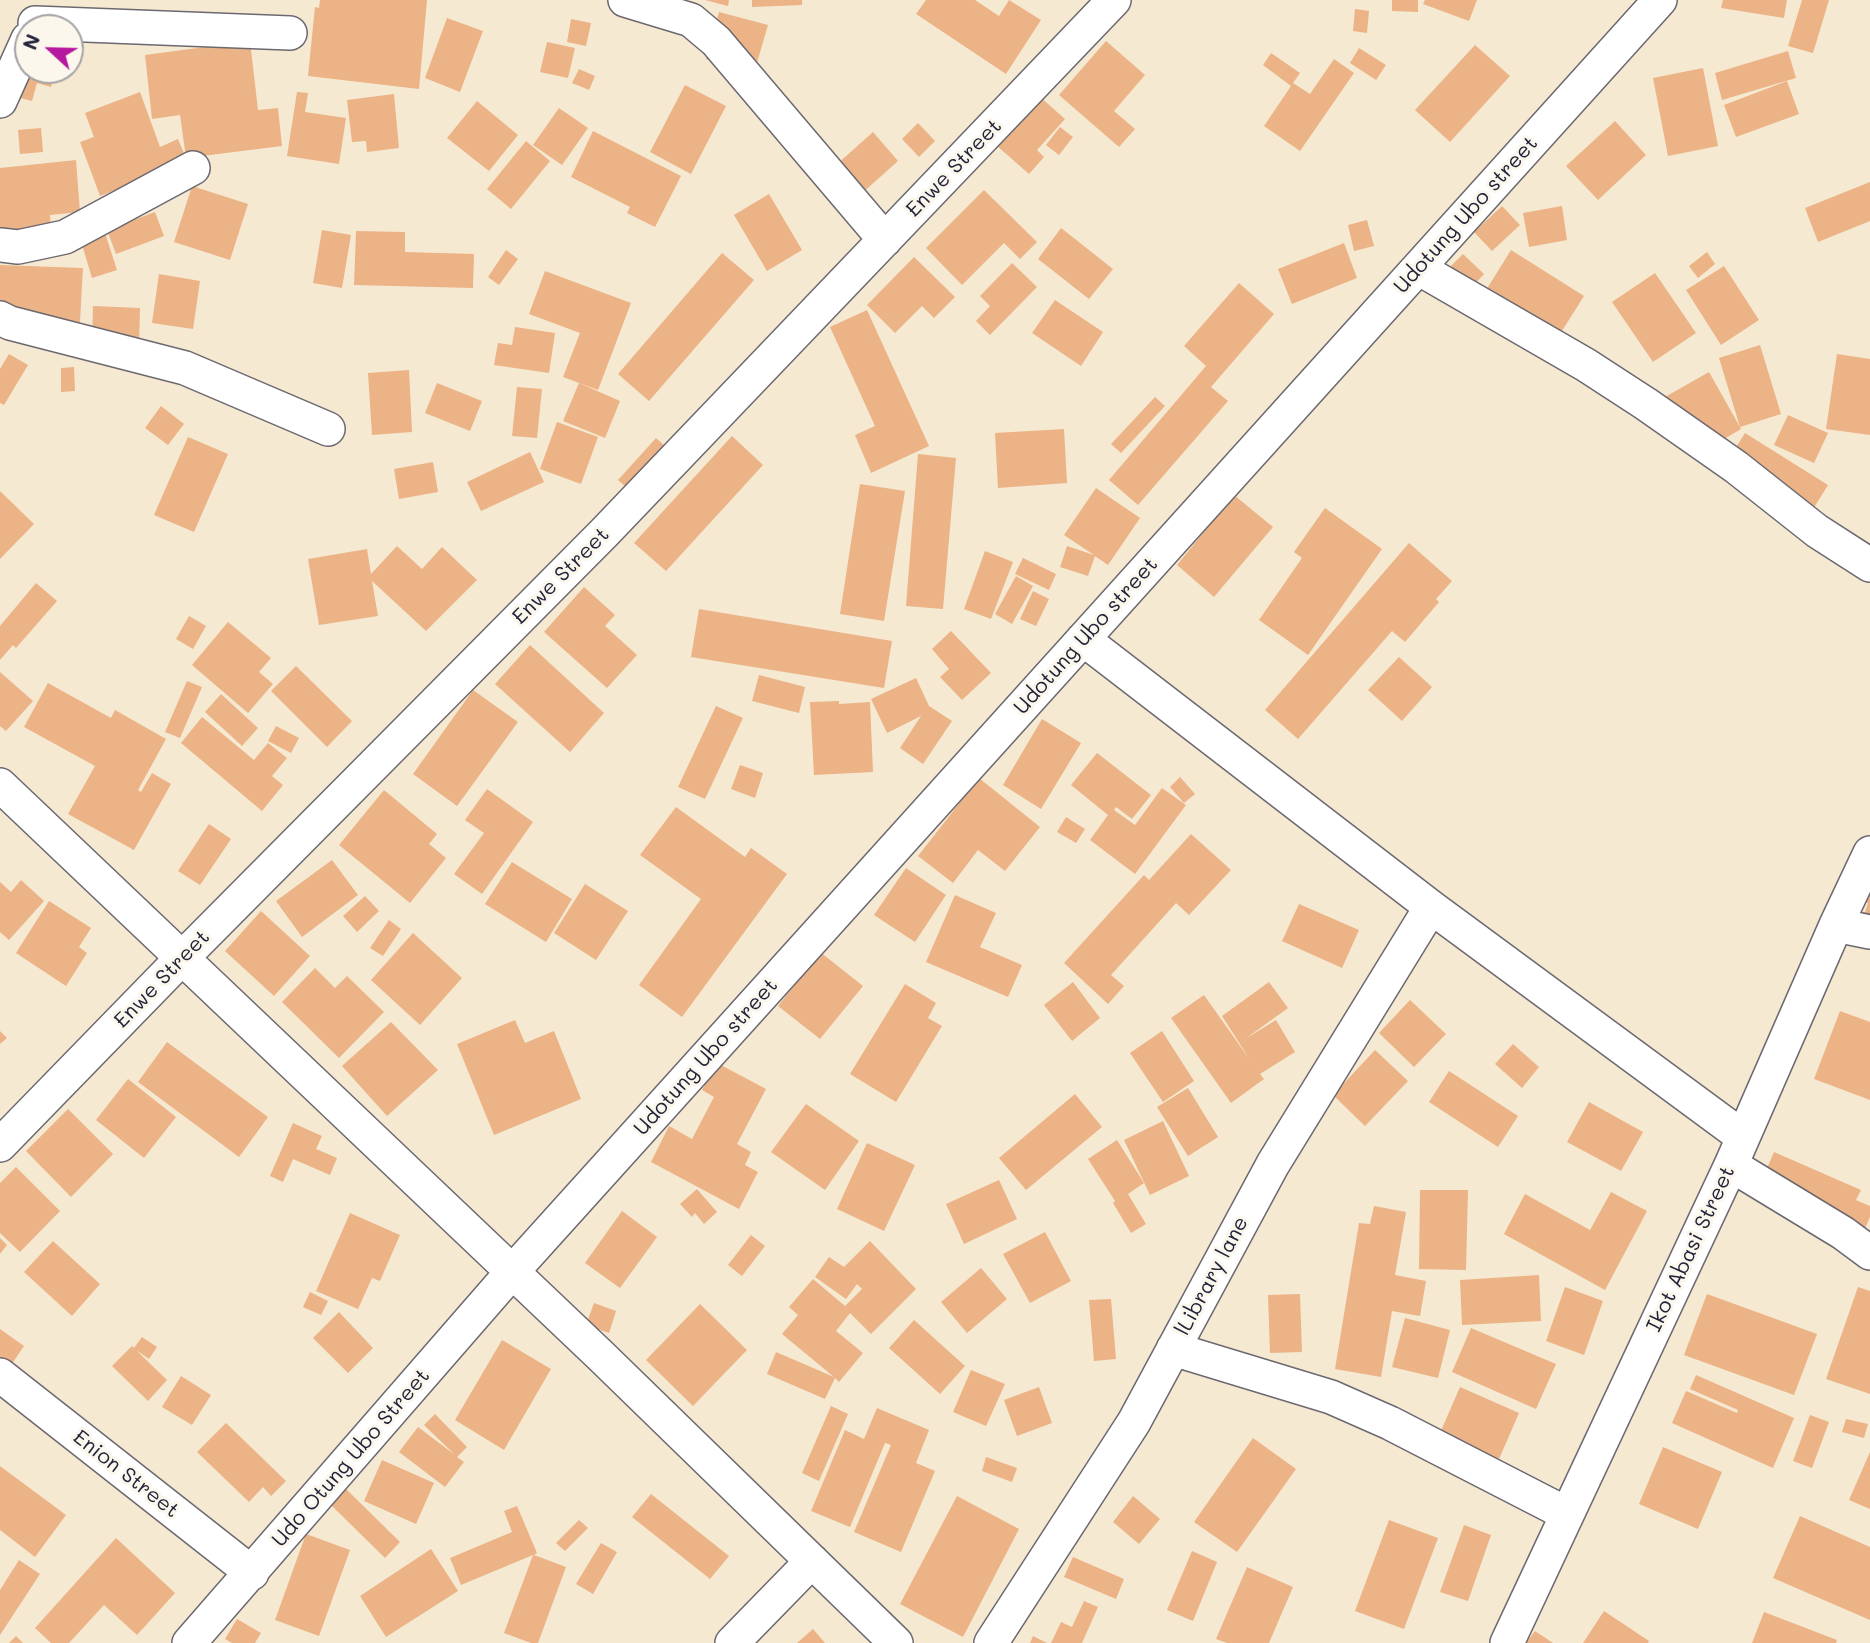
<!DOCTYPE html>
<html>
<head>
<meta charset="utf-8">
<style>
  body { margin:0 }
  #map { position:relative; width:1870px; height:1643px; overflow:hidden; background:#f5e9d2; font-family:Mali,sans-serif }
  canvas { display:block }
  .north { position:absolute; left:14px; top:14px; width:70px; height:70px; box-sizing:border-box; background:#fbf7ec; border:2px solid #a4a2a5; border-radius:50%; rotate:292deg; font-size:19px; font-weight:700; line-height:28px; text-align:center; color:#22223b }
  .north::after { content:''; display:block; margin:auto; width:24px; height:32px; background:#b5179e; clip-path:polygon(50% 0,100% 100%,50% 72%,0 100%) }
</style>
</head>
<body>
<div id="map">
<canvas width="1870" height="1643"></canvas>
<div class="north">N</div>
</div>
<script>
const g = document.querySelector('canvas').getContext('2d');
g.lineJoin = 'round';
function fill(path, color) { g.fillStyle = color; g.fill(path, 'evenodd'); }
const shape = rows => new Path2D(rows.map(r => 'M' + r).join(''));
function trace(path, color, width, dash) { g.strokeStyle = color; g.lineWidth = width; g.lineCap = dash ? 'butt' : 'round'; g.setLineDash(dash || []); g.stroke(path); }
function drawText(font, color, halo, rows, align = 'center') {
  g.font = font + ' Mali,sans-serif'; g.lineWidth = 6; g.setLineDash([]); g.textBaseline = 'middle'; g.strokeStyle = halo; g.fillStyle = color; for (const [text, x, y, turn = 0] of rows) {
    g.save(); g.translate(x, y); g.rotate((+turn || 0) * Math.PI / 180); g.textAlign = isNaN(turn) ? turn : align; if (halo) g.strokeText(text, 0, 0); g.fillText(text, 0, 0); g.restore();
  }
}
fill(shape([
  [320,0,427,0,419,89,308,76,315,7,319,8],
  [705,0,729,0,728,6],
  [752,0,802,0,802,5,752,7],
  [926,0,975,0,999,16,1009,0,1041,20,1006,74,916,14],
  [1392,0,1418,0,1418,12,1392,11],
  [1425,0,1477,0,1469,21,1423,4],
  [1723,0,1787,0,1784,18,1721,8],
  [1802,0,1829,0,1813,53,1788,46],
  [1355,9,1369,11,1367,33,1353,31],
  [719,12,768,25,754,73,706,59],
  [447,18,483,31,460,92,425,78],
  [571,19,591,23,586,46,567,42],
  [250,41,258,110,278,108,282,146,186,158,187,162,100,196,80,142,94,137,85,113,140,92,160,147,178,139,186,158,180,115,152,119,145,55],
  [1106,41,1145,75,1114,111,1135,129,1119,147,1059,95],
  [547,42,575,48,568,78,540,72],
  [1475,45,1510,76,1450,142,1415,110],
  [1359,48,1386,65,1376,80,1350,63],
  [1788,51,1796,78,1722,100,1715,73],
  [1271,53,1300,73,1293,83,1310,94,1334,59,1354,73,1300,151,1264,126,1291,86,1263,65],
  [1703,68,1718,146,1668,156,1653,78],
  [579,69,595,76,589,90,572,83],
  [28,70,56,70,51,87,37,83,32,101,17,97],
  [1787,81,1799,114,1736,137,1724,105],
  [685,85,726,106,691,174,650,152],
  [297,92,308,93,305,112,346,118,339,164,287,156],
  [394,94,399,148,367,152,366,141,352,142,347,100],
  [1039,96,1065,119,1037,150,1044,157,1029,174,996,145],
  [477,101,518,135,489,171,447,138],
  [559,108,588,128,562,165,533,145],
  [1615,121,1646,155,1598,200,1566,166],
  [918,123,935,141,919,157,902,139],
  [1060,127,1073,137,1059,155,1046,145],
  [41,128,43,152,20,154,18,130],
  [593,131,681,176,655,227,627,213,630,207,571,177],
  [873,132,898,161,841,212,816,183],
  [526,141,550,161,511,209,487,189],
  [76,160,80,212,50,215,51,231,0,236,0,168],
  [1870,182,1870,221,1818,242,1805,208],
  [192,186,248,204,230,260,174,242],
  [984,190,1037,242,1020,259,1004,243,962,285,926,248],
  [769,194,802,250,767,271,734,215],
  [1502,206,1520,225,1492,251,1474,232],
  [1562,206,1567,240,1529,247,1523,213],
  [155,212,164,236,116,254,107,230],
  [1367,220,1374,246,1354,251,1348,225],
  [1061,228,1113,269,1089,299,1038,259],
  [322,230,351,235,342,288,313,283],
  [356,231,405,232,405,252,474,254,473,288,354,285],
  [105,233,117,270,92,278,81,241],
  [1344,243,1357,278,1292,304,1278,269],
  [506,250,518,259,499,285,488,277],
  [1511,250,1584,296,1555,342,1483,295],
  [1707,252,1715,264,1698,278,1689,266],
  [722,253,754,280,649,401,618,374],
  [1463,254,1484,274,1462,298,1440,277],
  [914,257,955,297,934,318,922,306,895,333,867,305],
  [1012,263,1037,287,990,335,976,321,990,306,980,296],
  [0,265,83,268,80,322,40,320,0,315],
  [1724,266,1759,320,1721,345,1686,290],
  [545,271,631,303,598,390,563,377,580,333,529,314],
  [1655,273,1696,333,1653,362,1612,302],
  [159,274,200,281,193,329,152,323],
  [1239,283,1274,314,1211,387,1228,401,1138,505,1109,480,1206,366,1184,346],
  [1055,300,1103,332,1081,366,1032,333],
  [93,306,140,308,139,348,92,346],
  [867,310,929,446,871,473,855,435,875,426,830,327],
  [515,327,555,333,549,373,494,365,498,343,512,345],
  [1760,345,1781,414,1740,427,1741,429,1697,455,1665,397,1709,372,1740,427,1719,358],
  [9,354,28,365,4,405,0,403,0,369],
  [1837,354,1870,359,1870,435,1826,429],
  [74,367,75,391,61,392,61,368],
  [409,370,412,432,372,435,368,373],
  [437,383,482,401,470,431,425,413],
  [579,383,620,401,605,438,563,421],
  [517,387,542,389,537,438,512,436],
  [1155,397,1165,406,1121,453,1111,444],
  [161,406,184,424,168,445,145,428],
  [1788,415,1828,433,1814,463,1774,445],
  [557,422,598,437,581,484,540,469],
  [1064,429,1067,483,998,488,995,433],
  [1745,433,1828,485,1805,522,1722,470],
  [732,436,763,465,666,571,634,543],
  [188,437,228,454,194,532,154,515],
  [656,438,673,453,636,496,618,480],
  [530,452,544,482,481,511,467,482],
  [918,454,956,458,943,609,906,606],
  [433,462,438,492,399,499,394,469],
  [860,484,905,491,884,621,840,614],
  [1096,488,1140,518,1108,565,1095,556,1088,576,1060,567,1067,546,1094,555,1064,535],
  [0,491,34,524,0,559],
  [1234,495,1273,527,1214,597,1177,565],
  [1325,508,1382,549,1308,655,1259,620,1302,558,1294,552],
  [1409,543,1452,581,1436,599,1439,602,1405,642,1392,631,1298,739,1265,710],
  [397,546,422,569,442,547,477,580,426,631,372,581,378,616,319,625,308,559,367,549,371,574],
  [985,551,1013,562,991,619,964,609],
  [1023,558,1056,574,1049,590,1015,574],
  [1016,576,1033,586,1012,624,995,614],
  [36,583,57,601,16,648,13,645,0,660,0,626],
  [584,587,615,615,605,626,637,655,607,688,544,632],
  [1033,591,1049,599,1036,626,1020,619],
  [699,609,892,641,884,688,691,657],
  [189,616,206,626,193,649,176,639],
  [228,622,271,658,259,672,273,684,248,713,192,665],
  [951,631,991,673,962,700,940,677,949,669,932,649],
  [530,645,604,713,570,752,495,684],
  [1399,657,1432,687,1402,721,1368,690],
  [296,666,352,721,327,747,271,691],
  [0,672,33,701,6,731,0,726],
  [759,675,805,687,799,713,752,701],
  [916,678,929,706,952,721,923,764,900,748,921,716,887,733,871,699],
  [187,681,202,687,180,738,165,732],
  [48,683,111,718,115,710,166,739,138,790,141,792,152,773,171,784,134,850,68,814,95,766,24,727],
  [473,690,518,722,457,806,413,774],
  [221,694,258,728,242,746,205,712],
  [839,701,839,704,870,702,873,772,814,775,810,702],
  [716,706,743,718,705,799,678,787],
  [202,717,254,760,268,743,287,758,272,776,283,785,262,811,181,743],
  [1042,719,1081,743,1041,809,1003,785],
  [276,726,299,738,291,753,268,741],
  [1097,753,1151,795,1132,819,1116,807,1114,810,1135,825,1162,788,1186,805,1135,874,1090,840,1108,815,1071,785],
  [740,765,763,773,755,798,731,789],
  [1180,777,1195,794,1184,803,1170,787],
  [979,778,1040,827,1005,871,978,850,953,883,918,856],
  [487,789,533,822,482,894,454,874,484,833,465,820],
  [384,790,437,834,429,844,446,858,410,903,339,845],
  [676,807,745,857,751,848,787,874,682,1017,639,985,701,899,640,855],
  [1066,817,1085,829,1076,843,1057,832],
  [209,824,231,839,200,885,178,871],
  [1191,834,1231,870,1189,915,1176,903,1111,975,1124,986,1108,1004,1064,963,1144,875,1149,880],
  [1870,859,1870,927,1861,924,1868,903,1856,900],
  [332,860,358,895,302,937,276,901],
  [512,862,572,899,546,942,485,904],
  [906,868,946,895,915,942,874,915],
  [21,880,44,901,9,940,0,932,0,882,11,892],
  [585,884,628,911,596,960,554,933],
  [955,895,996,913,980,947,1022,965,1008,997,926,962],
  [365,896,379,911,357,932,343,916],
  [49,901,91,928,79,947,87,953,66,986,16,953],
  [1299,904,1359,930,1342,968,1282,941],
  [261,911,310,956,274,996,225,951],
  [389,920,401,929,383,956,370,948],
  [413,933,462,978,420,1025,371,980],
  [820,952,863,986,820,1039,778,1006],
  [315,968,335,988,347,976,384,1012,339,1058,282,1002],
  [1073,982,1100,1018,1072,1041,1044,1005],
  [1269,982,1288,1008,1245,1039,1276,1020,1295,1052,1260,1074,1264,1079,1231,1103,1171,1018,1204,995,1250,1060,1222,1016],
  [905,984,936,1003,928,1018,942,1026,896,1102,850,1074],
  [1410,1000,1446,1034,1414,1067,1379,1033],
  [1840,1011,1870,1022,1870,1100,1814,1079],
  [515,1020,525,1043,554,1031,581,1099,494,1135,457,1044],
  [391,1022,438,1070,387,1116,342,1066],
  [0,1031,7,1038,0,1044],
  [1162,1031,1194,1081,1163,1102,1130,1053],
  [167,1042,268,1117,239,1157,138,1082],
  [1513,1044,1539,1067,1522,1088,1495,1064],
  [1375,1050,1408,1081,1365,1126,1333,1095],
  [717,1063,766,1089,737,1144,751,1152,745,1165,758,1172,739,1209,651,1162,669,1126,692,1139,714,1097,702,1090],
  [1449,1071,1518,1116,1498,1147,1429,1102],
  [128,1079,176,1117,144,1158,96,1120],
  [1188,1088,1218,1137,1188,1156,1157,1107],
  [1075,1094,1102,1127,1026,1190,999,1158],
  [1589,1102,1643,1132,1621,1171,1567,1142],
  [806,1104,859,1141,825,1190,771,1152],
  [68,1109,113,1154,71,1197,26,1151],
  [1163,1121,1189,1176,1150,1195,1124,1140],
  [293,1123,322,1136,316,1149,337,1158,330,1175,293,1159,283,1182,270,1176],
  [1117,1140,1144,1183,1128,1194,1146,1224,1131,1233,1113,1203,1115,1201,1088,1159],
  [867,1143,915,1165,884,1231,837,1209],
  [1774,1152,1861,1190,1856,1200,1870,1206,1870,1217,1864,1231,1765,1173],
  [16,1167,60,1211,20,1252,0,1233,0,1183],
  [999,1180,1017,1219,964,1244,946,1204],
  [697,1189,717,1212,704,1224,695,1213,692,1217,680,1204],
  [1420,1190,1468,1190,1466,1270,1419,1269],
  [1611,1192,1647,1211,1605,1290,1504,1234,1525,1194,1590,1230],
  [1374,1206,1406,1212,1395,1275,1426,1281,1420,1316,1392,1311,1381,1377,1335,1369,1359,1223,1370,1224],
  [622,1211,657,1237,620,1288,585,1263],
  [350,1213,400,1235,380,1281,372,1278,358,1309,316,1291],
  [1045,1232,1071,1281,1030,1303,1003,1254],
  [751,1235,765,1246,742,1276,728,1265],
  [0,1238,7,1245,0,1254],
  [53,1241,100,1284,72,1316,24,1272],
  [870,1241,916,1289,871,1334,850,1313,836,1331,863,1353,839,1382,835,1378,825,1399,767,1374,776,1352,834,1377,782,1334,798,1315,789,1307,813,1279,845,1306,862,1289,857,1284,846,1299,815,1277,829,1257,844,1267],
  [981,1268,1007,1299,967,1333,941,1302],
  [1539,1275,1541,1321,1462,1325,1460,1280],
  [1565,1287,1603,1301,1584,1355,1546,1341],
  [1858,1287,1870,1291,1870,1394,1826,1379],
  [310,1292,328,1301,321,1315,303,1307],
  [1300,1294,1302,1352,1270,1353,1268,1295],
  [1707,1294,1817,1334,1794,1395,1684,1355],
  [1111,1299,1116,1359,1094,1361,1089,1300],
  [594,1303,616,1311,609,1333,586,1325],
  [700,1304,747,1350,693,1406,646,1360],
  [339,1312,373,1348,348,1373,313,1338],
  [1405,1318,1450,1330,1438,1378,1392,1367],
  [914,1320,965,1366,940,1394,889,1348],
  [1471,1328,1556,1364,1536,1409,1452,1372],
  [0,1329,24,1346,7,1371,0,1366],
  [142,1337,157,1347,149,1359,136,1350,167,1380,148,1401,112,1366,132,1346,134,1348],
  [502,1340,551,1369,504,1450,455,1420],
  [971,1370,1005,1384,986,1426,953,1412],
  [1696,1375,1794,1418,1773,1468,1672,1423,1686,1391,1737,1413,1738,1410,1690,1389],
  [181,1376,211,1395,192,1425,162,1407],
  [1039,1387,1052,1423,1017,1436,1004,1400],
  [1460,1387,1519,1413,1499,1459,1440,1433],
  [831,1406,848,1414,819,1481,802,1473],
  [877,1408,929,1430,916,1463,935,1471,901,1552,854,1532,891,1445,885,1443,850,1527,811,1511,845,1430,864,1439],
  [435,1414,467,1447,457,1457,464,1462,445,1487,399,1452,418,1427,455,1455,424,1425],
  [1810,1415,1829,1422,1812,1468,1793,1461],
  [1846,1419,1868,1424,1864,1438,1842,1432],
  [226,1423,286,1481,271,1496,263,1487,249,1502,197,1452],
  [1253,1438,1296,1469,1237,1552,1194,1522],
  [1663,1447,1722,1472,1698,1529,1639,1504],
  [1870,1452,1870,1509,1849,1500],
  [986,1457,1017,1468,1012,1482,982,1471],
  [382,1460,434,1483,416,1524,364,1501],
  [0,1466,66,1515,35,1557,0,1530],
  [345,1488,400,1542,385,1558,330,1504],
  [651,1494,729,1556,710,1579,632,1517],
  [957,1496,1019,1529,963,1637,900,1604],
  [1133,1496,1160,1519,1139,1544,1113,1522],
  [517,1506,537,1553,534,1555,566,1567,538,1643,531,1643,504,1633,533,1555,461,1585,450,1558,512,1532,504,1511],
  [1800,1516,1870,1547,1870,1620,1773,1578],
  [579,1520,588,1528,565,1551,556,1543],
  [1389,1520,1438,1538,1404,1629,1355,1611],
  [1464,1525,1491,1535,1468,1601,1440,1592],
  [306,1534,350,1550,319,1636,275,1620],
  [116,1538,175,1593,137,1635,104,1605,69,1643,51,1643,35,1628],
  [601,1543,617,1552,593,1594,576,1584],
  [431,1549,458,1591,386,1637,360,1596],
  [1192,1551,1217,1562,1193,1621,1167,1610],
  [1073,1557,1124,1579,1116,1599,1064,1577],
  [19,1560,40,1574,0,1635,0,1590],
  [1247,1567,1293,1587,1269,1643,1227,1643,1216,1639],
  [1084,1601,1098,1607,1082,1643,1051,1643,1061,1622,1072,1627],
  [1604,1611,1649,1641,1648,1643,1583,1643],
  [1764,1612,1837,1640,1836,1643,1752,1643],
  [237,1619,261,1633,255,1643,232,1643,225,1639],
  [813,1629,825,1643,797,1643],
  [1535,1631,1553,1643,1526,1643],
  [16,1636,23,1643,9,1643],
  [1033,1636,1047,1643,1030,1643]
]), '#ecb386');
const minor = shape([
  [625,0,691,20,716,41,885,240],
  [35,23,290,33],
  [0,101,28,39],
  [0,245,18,247,65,237,193,168],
  [1418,268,1586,365,1646,404,1736,467,1817,531,1870,565],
  [0,318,10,323,185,368,328,429],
  [1083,639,1431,907,1743,1137],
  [0,785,601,1356,896,1643],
  [1836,925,1870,932],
  [0,1145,182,958,604,533,1114,0],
  [1731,1165,1843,1233,1870,1253],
  [1173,1349,1331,1397,1390,1423,1567,1514],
  [0,1375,252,1573],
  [189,1643,512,1272,1660,0],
  [732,1643,812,1561],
  [991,1643,1134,1422,1273,1164,1431,907],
  [1507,1643,1731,1165,1836,925,1870,853]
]);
trace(minor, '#6c6870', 36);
trace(minor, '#fff', 33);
drawText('21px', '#22223b', '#fbf7ec', [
  ["Enwe Street",954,168,-46],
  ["Udotung Ubo street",1466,215,-48],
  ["Enwe Street",561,576,-45],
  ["Udotung Ubo street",1086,636,-48],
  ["Enwe Street",162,979,-46],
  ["Udotung Ubo street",706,1057,-48],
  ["Ikot Abasi Street",1691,1249,-65],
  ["lLibrary lane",1212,1276,-62],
  ["Udo Otung Ubo Street",351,1458,-49],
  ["Enion Street",126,1474,38]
]);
</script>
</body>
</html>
